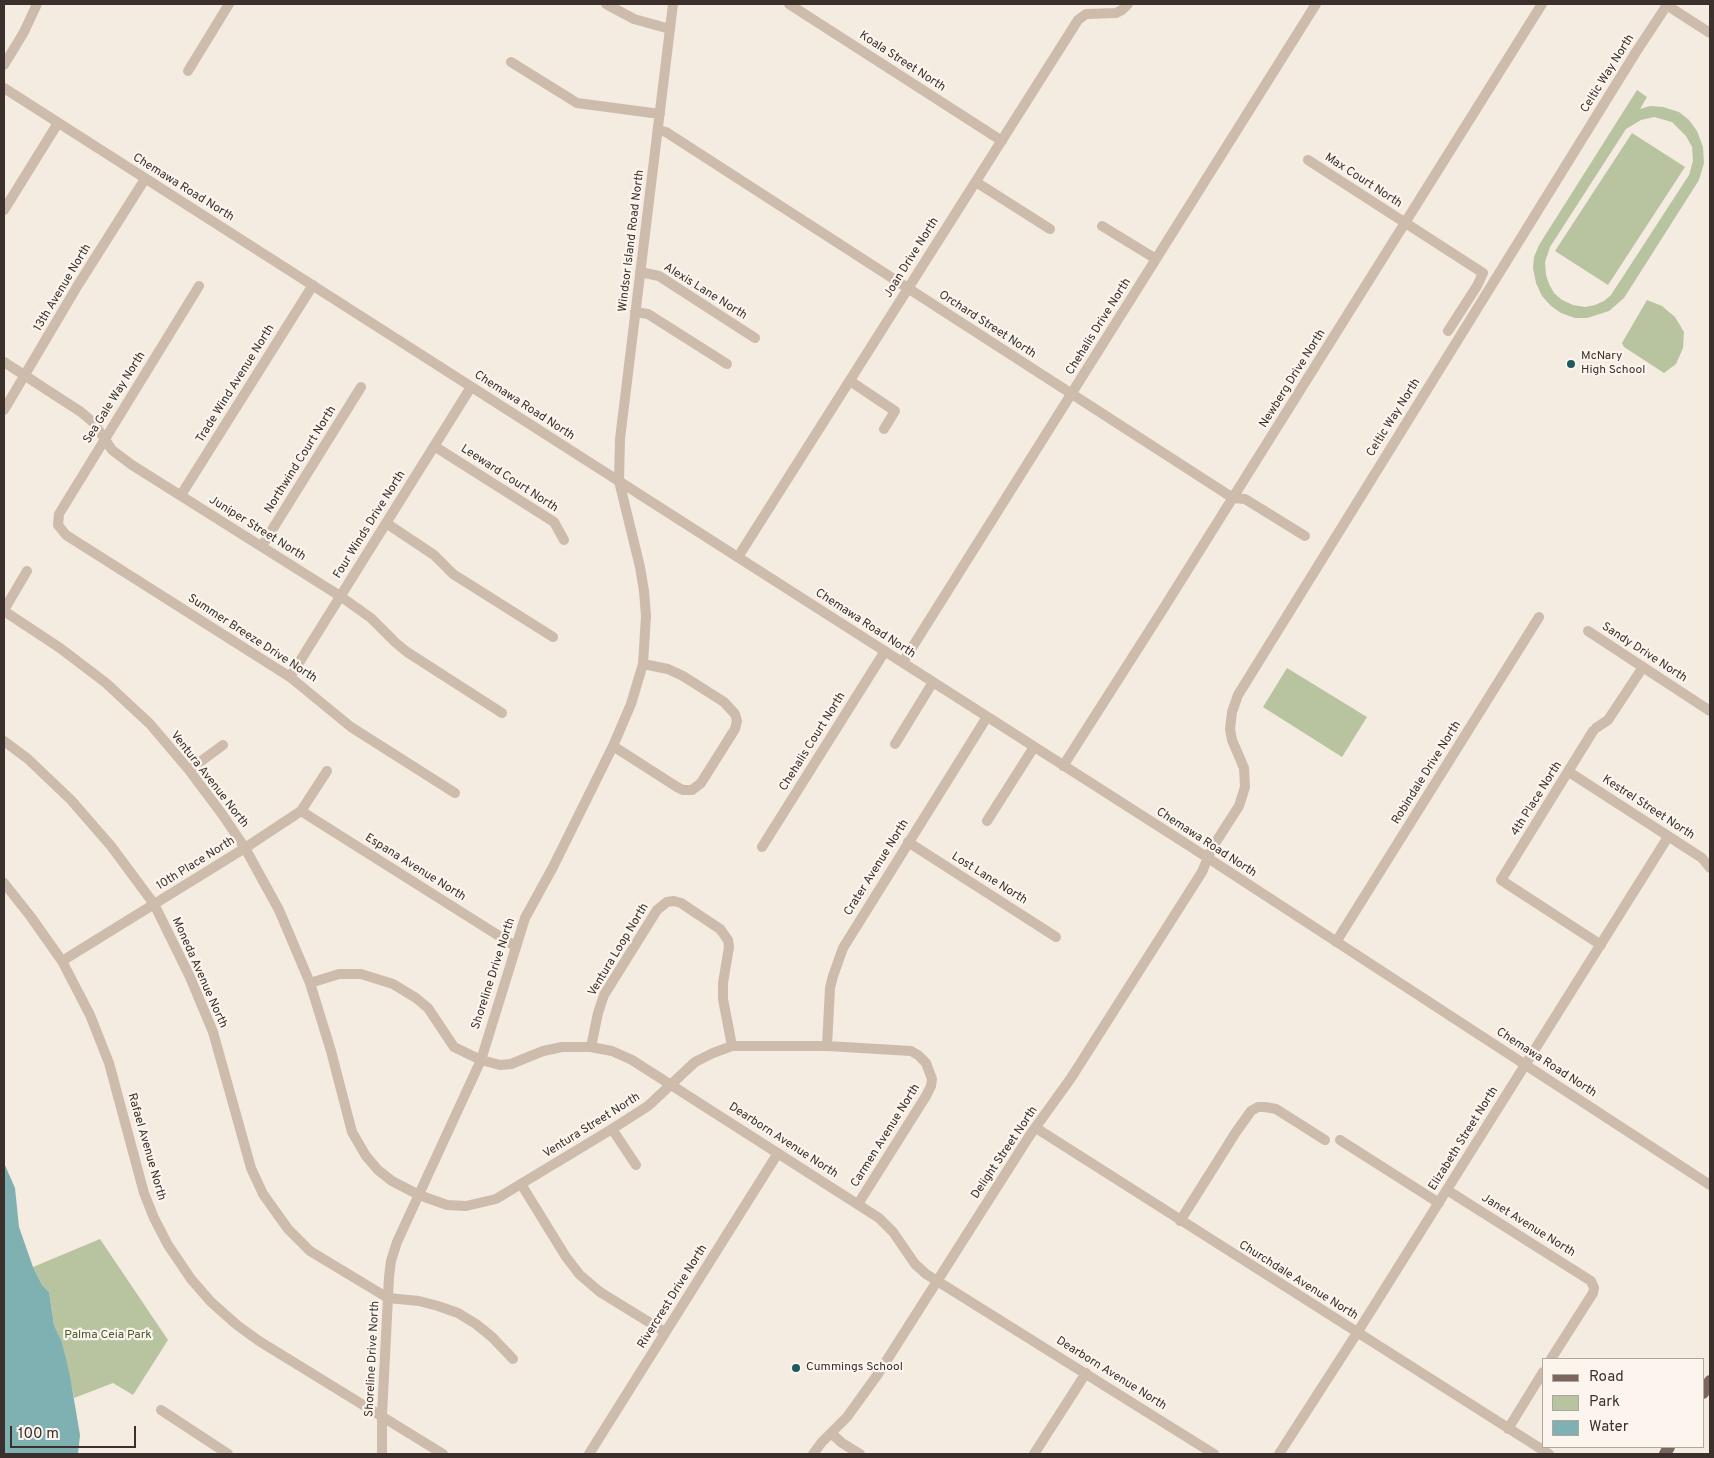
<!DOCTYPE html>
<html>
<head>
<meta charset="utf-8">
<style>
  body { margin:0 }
  #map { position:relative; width:1714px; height:1458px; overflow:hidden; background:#f4ebe1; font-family:Overpass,sans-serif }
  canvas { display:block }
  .frame { position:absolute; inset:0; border:5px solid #3b302b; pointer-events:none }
  .legend { position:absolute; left:1542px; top:1358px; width:162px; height:90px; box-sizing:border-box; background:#fbf5ee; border:1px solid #aea6a0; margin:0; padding:6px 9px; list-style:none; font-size:15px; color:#3b302b }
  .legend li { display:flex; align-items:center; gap:10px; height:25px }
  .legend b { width:25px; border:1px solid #aea6a0 }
  .scale { position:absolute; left:10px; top:1426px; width:126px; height:22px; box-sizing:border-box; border:2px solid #3b302b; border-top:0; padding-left:6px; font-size:15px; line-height:18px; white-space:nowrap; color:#3b302b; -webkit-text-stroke:4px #fbf5ee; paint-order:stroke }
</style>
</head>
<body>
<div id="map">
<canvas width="1714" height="1458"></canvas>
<div class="frame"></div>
<ul class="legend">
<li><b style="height:6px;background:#7d675c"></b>Road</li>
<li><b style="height:14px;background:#b8c4a0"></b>Park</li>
<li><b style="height:14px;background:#7fb0b2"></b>Water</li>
</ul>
<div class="scale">100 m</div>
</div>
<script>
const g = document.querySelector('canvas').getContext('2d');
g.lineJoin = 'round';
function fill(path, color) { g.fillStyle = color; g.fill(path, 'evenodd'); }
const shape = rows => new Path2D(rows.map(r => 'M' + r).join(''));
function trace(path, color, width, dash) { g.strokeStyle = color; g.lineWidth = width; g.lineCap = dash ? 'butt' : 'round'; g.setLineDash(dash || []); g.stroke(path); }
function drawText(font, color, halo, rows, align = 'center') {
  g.font = font + ' Overpass,sans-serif'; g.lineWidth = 4.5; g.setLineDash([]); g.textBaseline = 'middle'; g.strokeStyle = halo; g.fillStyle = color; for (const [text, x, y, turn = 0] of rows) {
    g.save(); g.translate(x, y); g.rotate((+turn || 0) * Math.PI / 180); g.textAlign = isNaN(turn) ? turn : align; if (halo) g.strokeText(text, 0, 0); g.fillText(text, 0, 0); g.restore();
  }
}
fill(shape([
  [1637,90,1647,97,1640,109,1650,106,1663,107,1679,112,1689,120,1697,131,1703,147,1704,163,1699,180,1624,298,1609,311,1587,318,1575,318,1561,313,1551,306,1542,296,1536,283,1533,268,1534,257,1539,245],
  [1654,117,1672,122,1686,136,1692,147,1693,161,1689,175,1611,295,1604,301,1595,305,1585,307,1573,305,1562,300,1554,293,1549,284,1546,275,1545,262,1550,247,1626,129,1641,120],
  [1632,133,1685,167,1608,285,1555,251],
  [1647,300,1662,306,1675,317,1684,332,1683,348,1676,364,1664,373,1624,347,1622,343],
  [1287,668,1367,717,1342,757,1263,707],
  [100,1239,168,1340,133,1395,113,1383,74,1398,62,1342,54,1325,49,1292,42,1285,33,1267]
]), '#b8c4a0');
fill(shape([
  [4,1163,15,1188,19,1227,33,1267,42,1285,49,1292,54,1325,62,1342,70,1376,80,1435,78,1454,4,1454]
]), '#7fb0b2');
trace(shape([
  [606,4,634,19,670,29],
  [789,4,1002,141],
  [1665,4,1710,33],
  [511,62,577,103,660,114],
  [4,65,24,32,37,4],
  [188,71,229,4],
  [4,88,1188,845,1710,1185],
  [658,130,666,132,1233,498,1245,499,1305,536],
  [1308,160,1483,273,1477,286,1448,331],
  [976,182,1050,229],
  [4,210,58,123],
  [1102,226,1156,259],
  [640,272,659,276,755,338],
  [199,286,59,514,58,525,66,535,290,677,351,727,455,793],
  [635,312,648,314,727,364],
  [4,362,81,412,94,423,112,450,132,465,340,596,371,618,396,643,407,652,502,713],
  [850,381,895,411,884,429],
  [4,410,78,285,145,179],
  [434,446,554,522,564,540],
  [181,495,313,285],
  [386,523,434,555,453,574,553,637],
  [262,546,361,387],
  [738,557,1078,20,1086,14,1116,13,1122,10,1128,4],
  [4,610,27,571],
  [4,611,60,648,106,683,150,724,189,770,222,814,245,848,279,910,310,983,331,1051,352,1132,366,1156,378,1170,392,1181,419,1195,447,1205,466,1206,496,1199,612,1129,648,1106,695,1062,713,1053,732,1046,827,1046,911,1051,918,1055,926,1063,932,1079,931,1086,926,1096,858,1204],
  [1588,631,1710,711],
  [903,662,1316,4],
  [290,677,471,387],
  [1596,728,1608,720,1643,667],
  [1593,731,1501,880,1601,945],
  [4,741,28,759,71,800,111,846,154,904,190,977,213,1032,251,1168,263,1194,288,1229,310,1251,388,1298,419,1301,438,1306,458,1313,476,1324,492,1337,513,1359],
  [895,744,933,682],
  [613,746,677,787,683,790,692,790,701,783,735,729,737,721,735,714,724,702,683,676,668,669,643,664],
  [1063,766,1160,614,1542,4],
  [189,770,223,745],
  [1569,772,1702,858,1710,868],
  [301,811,515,946],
  [987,821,1034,747],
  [908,842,1056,937],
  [762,847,885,651],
  [4,883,31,917,62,961,90,1015,109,1063,144,1193,154,1218,168,1245,191,1279,211,1302,237,1325,259,1341,443,1454],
  [1336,942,1539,617],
  [62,961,245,848,301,811,327,771],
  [310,983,339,974,361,974,393,984,416,998,428,1008,454,1047,481,1060,500,1065,511,1064,543,1051,562,1047,591,1047,612,1051,632,1060,879,1218,893,1232,915,1264,926,1274,1214,1454],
  [827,1046,830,988,833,976,843,948,987,717],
  [591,1047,598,1013,604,995,657,910,667,902,674,901,681,903,720,929,728,940,729,947,723,983,723,999,732,1046],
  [1036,1128,1549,1454],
  [612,1129,636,1165],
  [1340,1140,1439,1203],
  [521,1184,566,1257,580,1275,600,1292,665,1332],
  [1447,1190,1591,1281,1594,1288,1593,1293,1551,1359],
  [1180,1221,1236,1132,1251,1111,1258,1107,1265,1107,1276,1109,1325,1140],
  [161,1410,228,1454],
  [1508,1429,1543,1372],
  [831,1433,842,1443,860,1454],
  [382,1454,382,1415,389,1277,391,1261,397,1242,481,1060,525,918,553,867,613,746,631,704,643,664,646,616,644,591,640,567,619,481,620,439,673,4],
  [589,1454,778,1153],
  [813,1454,822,1442,847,1417,878,1374,1030,1135,1071,1078,1202,872,1212,848,1239,806,1245,787,1244,768,1232,740,1230,729,1232,712,1238,695,1636,52,1667,5],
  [1034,1454,1086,1373],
  [1279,1454,1357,1333,1668,837]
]), '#cdbbac', 10);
trace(shape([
  [1703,1393,1710,1381],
  [1665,1454,1669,1447]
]), '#7d675c', 12);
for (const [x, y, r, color] of [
  [1571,364,5,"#1f5a5e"],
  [796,1368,5,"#1f5a5e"]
]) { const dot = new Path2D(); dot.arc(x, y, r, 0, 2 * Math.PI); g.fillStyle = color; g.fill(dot); trace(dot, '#fbf5ee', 2); }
drawText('12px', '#3b302b', '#fbf5ee', [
  ["Koala Street North",902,62,33],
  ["Celtic Way North",1608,74,-58],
  ["Max Court North",1363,181,33],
  ["Chemawa Road North",183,188,32],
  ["Windsor Island Road North",632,241,-83],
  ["Joan Drive North",912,258,-58],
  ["13th Avenue North",63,288,-59],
  ["Alexis Lane North",705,292,32],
  ["Orchard Street North",987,325,33],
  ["Chehalis Drive North",1099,327,-58],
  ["Newberg Drive North",1293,379,-58],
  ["Trade Wind Avenue North",236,384,-58],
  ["Sea Gale Way North",115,398,-58],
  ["Chemawa Road North",524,406,33],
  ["Celtic Way North",1394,418,-58],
  ["Northwind Court North",301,460,-58],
  ["Leeward Court North",509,479,33],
  ["Four Winds Drive North",370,525,-58],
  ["Juniper Street North",257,529,32],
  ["Chemawa Road North",865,624,33],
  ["Summer Breeze Drive North",252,639,33],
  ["Sandy Drive North",1644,653,33],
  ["Chehalis Court North",813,742,-58],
  ["Robindale Drive North",1427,773,-58],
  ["Ventura Avenue North",209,780,52],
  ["4th Place North",1537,799,-58],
  ["Kestrel Street North",1648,808,33],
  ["Chemawa Road North",1206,843,33],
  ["10th Place North",196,864,-32],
  ["Espana Avenue North",415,868,32],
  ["Crater Avenue North",877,868,-58],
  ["Lost Lane North",989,879,32],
  ["Ventura Loop North",619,950,-59],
  ["Moneda Avenue North",199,973,66],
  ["Shoreline Drive North",494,974,-72],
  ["Chemawa Road North",1546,1063,33],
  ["Ventura Street North",592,1126,-32],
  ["Carmen Avenue North",886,1136,-58],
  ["Elizabeth Street North",1464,1139,-58],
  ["Dearborn Avenue North",783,1141,33],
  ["Rafael Avenue North",146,1147,74],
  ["Delight Street North",1005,1153,-56],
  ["Janet Avenue North",1528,1226,32],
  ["Churchdale Avenue North",1298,1281,32],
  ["Rivercrest Drive North",673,1297,-58],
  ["Shoreline Drive North",373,1359,-87],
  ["Dearborn Avenue North",1111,1374,32]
]);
drawText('12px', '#3b302b', '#fbf5ee', [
  ["McNary",1581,357],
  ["High School",1581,371],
  ["Cummings School",806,1368]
], 'left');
drawText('12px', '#4a5a2e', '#fbf5ee', [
  ["Palma Ceia Park",108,1336]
]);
</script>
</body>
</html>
